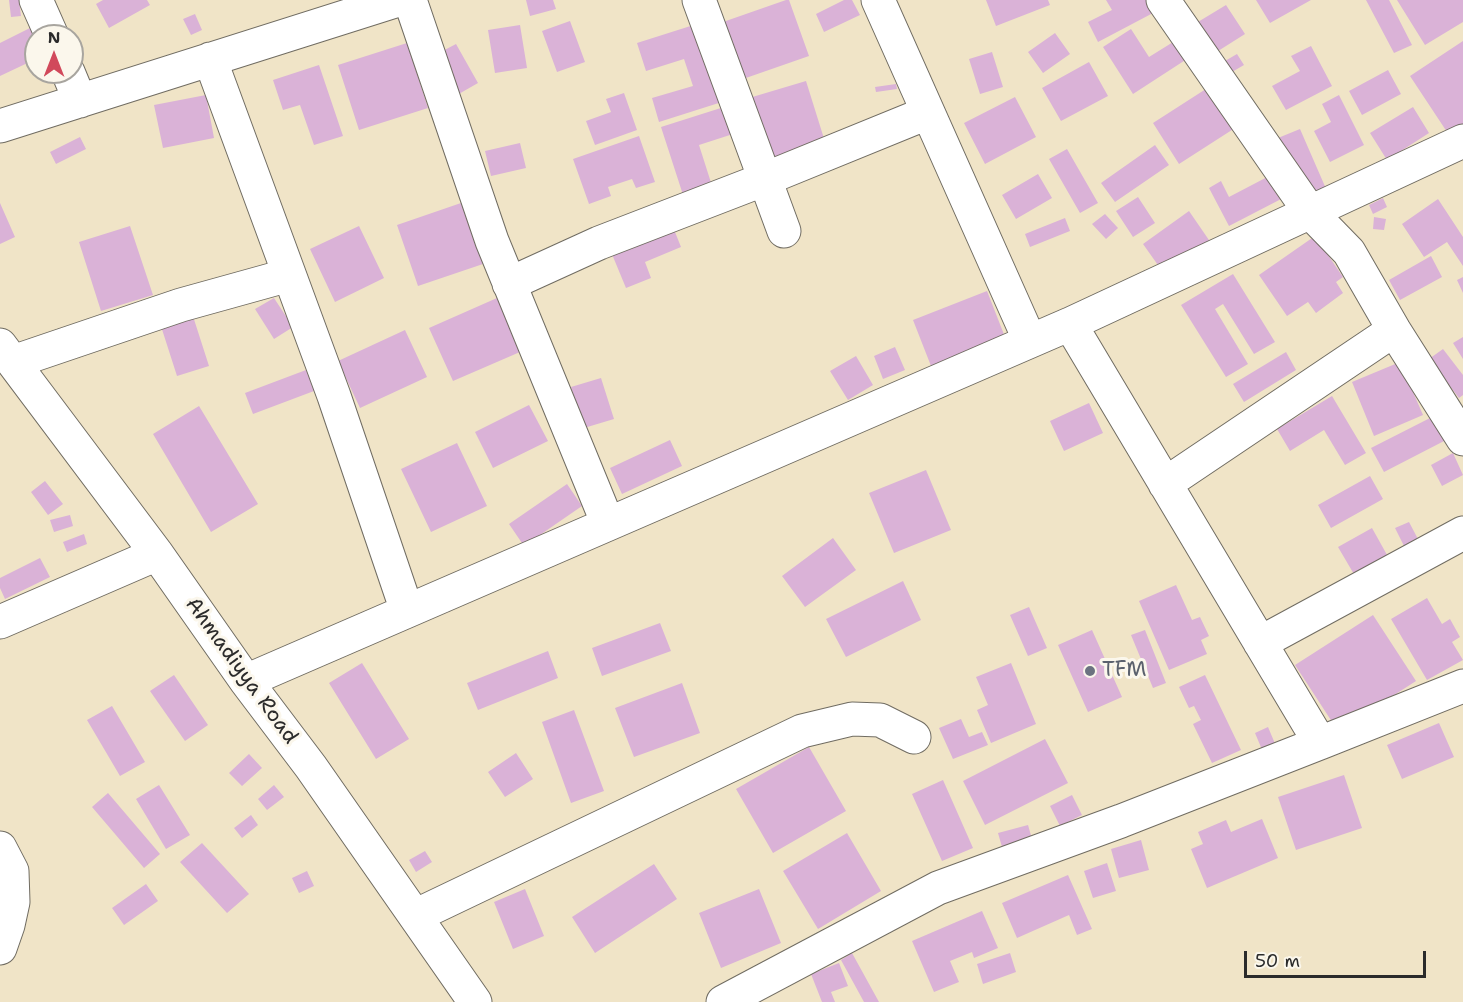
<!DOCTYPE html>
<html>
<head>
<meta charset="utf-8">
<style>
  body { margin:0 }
  #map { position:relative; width:1463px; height:1002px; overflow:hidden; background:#f0e4c7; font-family:"Shantell Sans",sans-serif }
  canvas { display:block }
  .north { position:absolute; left:24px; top:24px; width:60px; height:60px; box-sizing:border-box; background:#fbf7ec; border:2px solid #a8a59f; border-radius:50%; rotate:0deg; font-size:16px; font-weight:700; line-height:24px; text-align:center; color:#2b2b2b }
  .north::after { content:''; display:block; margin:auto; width:21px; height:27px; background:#d1495b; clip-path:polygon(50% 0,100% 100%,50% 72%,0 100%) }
  .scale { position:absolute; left:1244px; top:951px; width:182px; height:27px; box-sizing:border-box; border:3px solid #2b2b2b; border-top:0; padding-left:8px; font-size:18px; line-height:21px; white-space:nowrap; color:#2b2b2b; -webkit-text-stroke:4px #fbf7ec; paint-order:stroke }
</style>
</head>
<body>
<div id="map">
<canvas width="1463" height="1002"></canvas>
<div class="north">N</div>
<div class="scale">50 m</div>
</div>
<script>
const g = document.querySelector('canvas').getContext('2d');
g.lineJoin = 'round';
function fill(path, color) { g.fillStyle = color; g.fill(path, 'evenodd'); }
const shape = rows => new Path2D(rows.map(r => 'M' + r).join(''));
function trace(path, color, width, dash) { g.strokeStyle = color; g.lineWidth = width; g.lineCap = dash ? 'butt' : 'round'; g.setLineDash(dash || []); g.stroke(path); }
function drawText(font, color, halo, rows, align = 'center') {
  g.font = font + ' "Shantell Sans",sans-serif'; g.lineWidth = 6; g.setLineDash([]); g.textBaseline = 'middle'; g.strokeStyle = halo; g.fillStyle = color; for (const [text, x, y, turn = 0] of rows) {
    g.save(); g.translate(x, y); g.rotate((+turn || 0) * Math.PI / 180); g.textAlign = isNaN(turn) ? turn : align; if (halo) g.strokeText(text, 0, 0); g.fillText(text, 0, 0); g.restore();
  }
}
fill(shape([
  [9,0,19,0,21,16,11,17],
  [103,0,147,0,150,5,109,28,96,4],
  [526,0,553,0,556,9,530,16],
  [786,0,789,0,809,56,743,79,723,22],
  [844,0,852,0,860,15,824,32,816,14],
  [986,0,1048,0,1050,5,996,26],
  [1106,0,1146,0,1153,13,1098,42,1088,22,1112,10],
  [1256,0,1311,0,1270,23],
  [1366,0,1389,0,1412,45,1394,53],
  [1397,0,1463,0,1463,22,1425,45],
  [1226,5,1245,34,1207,58,1188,28],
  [195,14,202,30,191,35,183,19],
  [570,21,585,62,557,72,542,31],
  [700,23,725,101,659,122,652,98,693,86,684,59,646,71,637,43],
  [520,25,527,68,495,73,488,30],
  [32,27,36,36,36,59,0,76,0,43],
  [1131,29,1149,57,1178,39,1190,57,1133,94,1103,47],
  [1055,33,1070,54,1043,73,1028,52],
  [1463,41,1463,126,1449,135,1410,76],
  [407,43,428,108,359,130,338,65],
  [456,44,478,83,457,95,435,55],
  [1311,46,1332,86,1286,110,1272,86,1300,71,1291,56],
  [992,52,1003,87,980,94,969,59],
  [1237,54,1244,65,1225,76,1218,65],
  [1089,62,1108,96,1061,121,1042,88],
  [319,65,343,136,314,145,300,105,283,110,273,80],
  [1388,70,1401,94,1362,115,1349,91],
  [806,81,826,145,768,163,749,98],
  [896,84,897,89,876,92,875,87],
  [1209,87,1235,128,1179,164,1153,123],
  [624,93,637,130,595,145,586,121,611,112,606,99],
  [206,95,214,138,163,148,154,105],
  [1339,95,1364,145,1330,162,1314,131,1331,122,1322,104],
  [1015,97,1036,137,985,164,964,123],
  [724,107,733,134,699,145,714,192,685,201,661,127],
  [1413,107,1429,133,1387,160,1370,133],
  [1300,129,1327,191,1305,200,1278,138],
  [639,136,655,182,636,188,632,179,608,187,611,196,589,204,573,159],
  [80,137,86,149,56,164,50,152],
  [520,143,526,168,491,176,485,151],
  [1155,145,1169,165,1115,202,1101,183],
  [1067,149,1098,203,1080,213,1049,159],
  [1038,174,1052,198,1016,219,1002,195],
  [1273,174,1285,197,1229,226,1209,188,1221,181,1229,197],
  [1138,197,1155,223,1133,237,1116,211],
  [1383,198,1387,207,1373,214,1369,205],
  [1438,199,1463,237,1463,266,1447,242,1424,257,1402,224],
  [0,203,15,237,0,244],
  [461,203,483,264,418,286,397,225],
  [1189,211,1211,243,1165,275,1143,244],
  [1105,214,1118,228,1106,239,1092,224],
  [1374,217,1386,219,1384,230,1373,229],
  [1065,218,1070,231,1030,247,1025,234],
  [671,222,681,247,645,262,651,278,626,288,609,247],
  [130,226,153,295,101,311,79,242],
  [359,226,384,278,335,302,310,249],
  [1315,236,1343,277,1336,282,1343,293,1316,313,1308,302,1287,316,1259,275],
  [1431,256,1442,277,1400,300,1389,280],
  [1233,274,1275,342,1254,354,1223,304,1215,309,1248,364,1226,377,1181,305],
  [1463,277,1463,293,1457,280],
  [987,291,1005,337,931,366,913,320],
  [274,298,293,327,274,339,255,309],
  [497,298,520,352,453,381,429,328],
  [191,310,209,366,177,376,159,320],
  [405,330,427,377,360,408,338,361],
  [1463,337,1463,359,1453,343],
  [895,347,905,370,883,379,874,356],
  [1443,349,1463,375,1463,395,1459,398,1429,359],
  [1286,352,1296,370,1244,402,1233,384],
  [856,356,873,385,848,400,830,371],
  [1400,362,1423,415,1374,436,1352,382],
  [306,370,314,391,253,414,245,393],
  [601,378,614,419,584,428,571,387],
  [1332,396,1366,453,1345,465,1324,430,1290,451,1277,429],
  [1089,403,1103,433,1064,451,1050,421],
  [529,405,548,441,493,468,475,432],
  [199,406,258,504,211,532,153,434],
  [1434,416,1446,440,1384,472,1371,448],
  [670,440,682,466,622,494,610,468],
  [457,443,487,506,431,532,401,469],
  [1453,453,1463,475,1442,486,1431,465],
  [926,470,951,530,894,553,869,493],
  [1370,476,1383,499,1331,528,1318,505],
  [45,481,63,504,48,515,31,492],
  [567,484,582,506,524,546,509,524],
  [70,515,73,526,54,532,50,520],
  [1409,522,1419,541,1405,548,1395,528],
  [1372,528,1391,562,1358,581,1338,547],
  [84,534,87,544,67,552,63,542],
  [833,538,856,570,805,607,782,576],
  [40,558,50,577,5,599,0,588,0,578],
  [903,581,921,620,846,657,826,619],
  [1176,585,1192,620,1200,617,1209,636,1201,640,1207,654,1169,670,1139,601],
  [1427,598,1442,624,1450,619,1460,637,1452,642,1463,660,1427,680,1391,619],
  [1029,607,1047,648,1028,656,1010,615],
  [1373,615,1416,681,1338,731,1295,665],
  [660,623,671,651,602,676,592,648],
  [1092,630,1122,697,1088,712,1058,645],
  [1145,630,1166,683,1153,688,1131,635],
  [548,651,558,678,478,710,467,683],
  [362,663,409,739,376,759,329,683],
  [1011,663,1036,724,991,743,977,710,988,705,976,677],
  [174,675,208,725,185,741,150,691],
  [1205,675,1241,750,1212,763,1193,724,1201,720,1194,706,1189,708,1179,687],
  [682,683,700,733,634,757,615,708],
  [112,706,145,762,120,776,87,720],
  [574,710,604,791,571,803,542,722],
  [961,719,969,737,982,732,988,745,953,759,939,728],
  [1439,723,1454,757,1402,779,1387,745],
  [1268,727,1276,746,1263,752,1255,733],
  [1045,739,1068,783,985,825,963,781],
  [809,747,846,811,773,853,736,789],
  [516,753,533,779,505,797,488,772],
  [249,754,262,768,242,786,229,773],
  [1344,775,1362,828,1296,850,1278,797],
  [943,780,973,848,942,861,912,794],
  [159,785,190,835,166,849,136,799],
  [274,785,284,797,267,810,258,799],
  [108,793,160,854,144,868,92,807],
  [1072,795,1082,815,1060,826,1050,806],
  [251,815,258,825,242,838,234,828],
  [1262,819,1278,858,1207,888,1191,849,1203,844,1198,832,1226,820,1231,832],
  [1028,825,1032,839,1002,847,998,833],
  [847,833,881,891,818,929,783,871],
  [1141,840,1149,870,1119,878,1111,849],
  [202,843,249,894,227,913,180,862],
  [425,851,432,862,416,872,409,860],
  [1107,863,1116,891,1093,898,1084,871],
  [654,864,677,899,595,953,572,917],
  [307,871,314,886,299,893,292,878],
  [1068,875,1092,929,1077,935,1069,915,1017,938,1002,903],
  [146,884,158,901,124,925,112,908],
  [525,889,544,936,513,949,494,902],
  [759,889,781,943,721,968,699,913],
  [982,911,998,948,974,958,972,952,950,961,959,982,934,992,912,941],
  [852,953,879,1002,864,1002,841,960],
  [1010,953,1016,972,983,984,977,964],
  [839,963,848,986,831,992,835,1002,822,1002,811,974]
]), '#dab2d7');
const minor = shape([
  [36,0,52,36],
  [410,0,492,241,608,524],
  [699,0,784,231],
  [878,0,1030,341],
  [1163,0,1310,212,1349,252,1394,330,1463,439],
  [210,59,334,396,407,611],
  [68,72,80,101],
  [0,126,398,0],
  [509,284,599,243,765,179,927,113],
  [1070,324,1463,141],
  [0,345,157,554,246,681,311,767,475,1002],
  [13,362,181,305,289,275],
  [1165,484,1394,330],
  [0,622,157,554],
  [1260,643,1463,533],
  [246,681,1070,324,1320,743,1463,686],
  [0,848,12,871,13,902,8,925,0,948],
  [415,916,802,731,852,719,880,720,914,737],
  [723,1002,938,888,1121,821,1320,743]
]);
trace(minor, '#706c62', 35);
trace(minor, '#fff', 33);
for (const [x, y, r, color] of [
  [1090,671,6,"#6b7280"]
]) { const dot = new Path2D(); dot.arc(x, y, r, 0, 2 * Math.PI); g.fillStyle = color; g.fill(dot); trace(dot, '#fbf7ec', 2); }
drawText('21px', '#2b2b2b', '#fbf7ec', [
  ["Ahmadiyya Road",241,671,54]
]);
drawText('21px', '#5b616d', '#fbf7ec', [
  ["TFM",1102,671]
], 'left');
</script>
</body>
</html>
